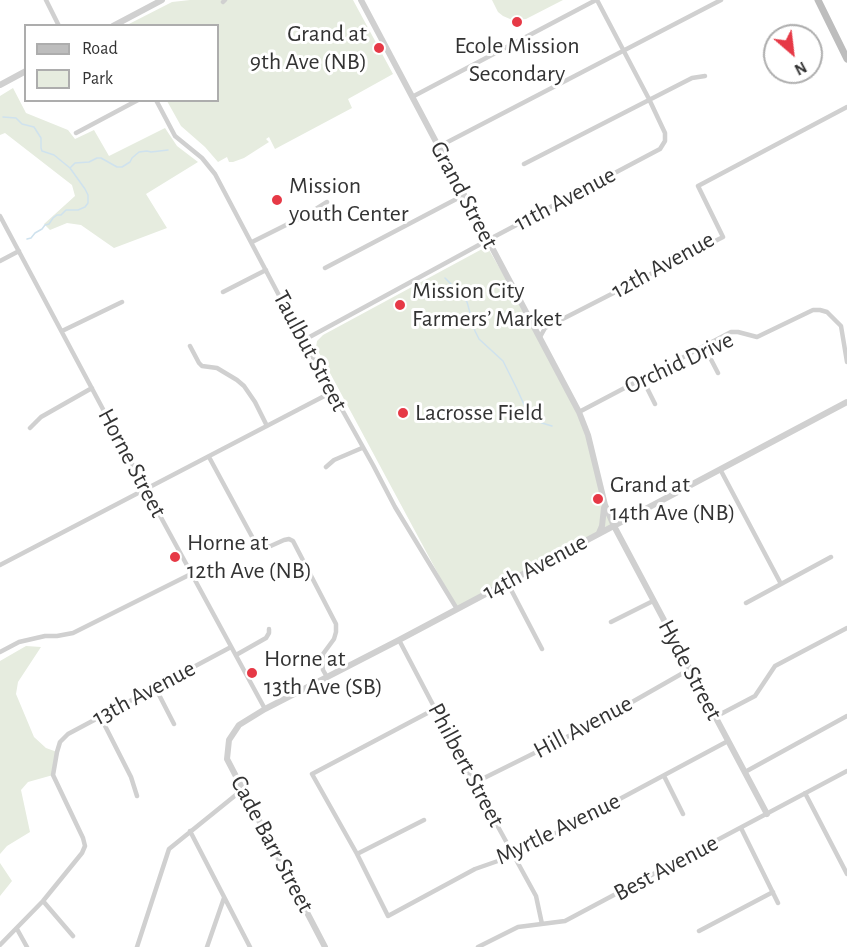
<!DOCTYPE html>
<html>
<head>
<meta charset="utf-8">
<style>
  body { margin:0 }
  #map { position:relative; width:847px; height:947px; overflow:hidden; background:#fff; font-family:"Alegreya Sans",sans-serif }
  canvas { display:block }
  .legend { position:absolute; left:24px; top:24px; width:195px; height:78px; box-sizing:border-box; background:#fff; border:2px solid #adadad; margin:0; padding:8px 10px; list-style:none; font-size:18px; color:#333 }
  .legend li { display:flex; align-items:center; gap:12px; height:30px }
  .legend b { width:30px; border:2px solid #adadad }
  .north { position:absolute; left:763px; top:24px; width:60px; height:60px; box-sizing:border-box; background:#fff; border:2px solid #adadad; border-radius:50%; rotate:152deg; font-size:16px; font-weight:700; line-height:24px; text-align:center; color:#333 }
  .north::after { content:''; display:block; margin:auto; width:21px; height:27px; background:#e63946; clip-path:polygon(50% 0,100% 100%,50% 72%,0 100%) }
</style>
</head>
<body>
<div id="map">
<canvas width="847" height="947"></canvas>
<ul class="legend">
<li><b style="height:8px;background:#bdbdbd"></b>Road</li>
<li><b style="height:16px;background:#e6ecdf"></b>Park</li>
</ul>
<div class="north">N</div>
</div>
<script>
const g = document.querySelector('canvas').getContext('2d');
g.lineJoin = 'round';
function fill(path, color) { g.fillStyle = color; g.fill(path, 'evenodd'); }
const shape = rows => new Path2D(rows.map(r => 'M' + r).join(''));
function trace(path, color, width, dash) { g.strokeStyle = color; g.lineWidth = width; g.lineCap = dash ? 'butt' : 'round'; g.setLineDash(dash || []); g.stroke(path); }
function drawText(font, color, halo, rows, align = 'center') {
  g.font = font + ' "Alegreya Sans",sans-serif'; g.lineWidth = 6; g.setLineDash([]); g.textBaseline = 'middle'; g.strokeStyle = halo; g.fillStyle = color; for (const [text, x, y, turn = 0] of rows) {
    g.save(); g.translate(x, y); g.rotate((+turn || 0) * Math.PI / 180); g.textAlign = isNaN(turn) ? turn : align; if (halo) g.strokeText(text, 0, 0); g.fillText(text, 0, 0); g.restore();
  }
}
fill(shape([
  [190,0,353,0,393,74,348,99,352,108,275,149,269,137,266,139,269,142,244,158,233,162,229,162,227,157,218,162,205,147,181,126,167,101,218,100,218,26,127,25,172,2],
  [492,0,563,0,526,19,517,20,510,19,503,16,498,12],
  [13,88,26,113,68,130,75,139,94,130,109,156,165,128,177,146,198,162,146,194,167,228,114,248,81,225,67,223,50,230,44,224,75,196,72,185,5,133,0,135,0,96],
  [484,248,489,250,537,332,579,412,614,526,457,609,316,347,317,341,323,335],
  [26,646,41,647,18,682,16,694,34,737,46,748,57,752,53,775,28,782,21,790,30,832,7,846,0,854,0,661],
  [0,863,12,881,0,896]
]), '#e6ecdf');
trace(shape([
  [3,117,16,118,22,124,34,127,41,138,41,148,42,151,54,155,70,168,75,163,89,162,97,158,101,158,117,167,122,167,130,162,132,158,139,152,147,151,151,152,168,150],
  [27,239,31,238,35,233,42,229,45,225,49,224,53,218,57,215,61,215,66,210,78,210,85,207,88,203,88,195,85,189,70,168],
  [445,278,460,293,467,302,475,331,479,339,503,361,517,389,526,409,531,416,542,423,552,426]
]), '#cfe2ee', 1.5);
trace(shape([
  [46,0,59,26],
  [223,2,225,0],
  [412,97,596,0],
  [156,100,175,136,202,158,215,174,292,320,373,465,395,507,457,609],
  [76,133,138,100],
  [438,147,721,0],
  [524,164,692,78,705,76],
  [0,216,145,488,265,709],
  [252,242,308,214,327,202],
  [0,261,19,251],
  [325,268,464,195],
  [223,292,266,270],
  [62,331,122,302],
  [540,337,545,328,723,237,698,186,847,107],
  [304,340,488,240,660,149,665,141,665,133,649,99,597,0],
  [190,346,199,363,202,366,217,368,237,380,244,386,255,402,267,426],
  [704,346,718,373],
  [642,378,655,404],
  [579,412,731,332,738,332,757,337,813,310,820,310,827,312,841,326,847,362],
  [30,428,41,417,92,388],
  [209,457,256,544,260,548,264,549,284,540,289,539,293,541,336,624,336,632,334,639,323,654,322,662,323,670,327,677],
  [326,467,334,460,362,448],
  [720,469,781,584],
  [0,565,332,392],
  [507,582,542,649],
  [746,603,831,557],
  [611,622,653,601],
  [399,640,474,783,536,896,542,924],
  [0,652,19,642,45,636,57,636,73,633,191,574],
  [236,655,266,638,269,633,269,629],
  [155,687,174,724],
  [435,709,312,774,357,854,388,916,475,869,515,855,728,741],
  [100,716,131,777,137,796],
  [715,717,755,696,775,666,847,628],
  [745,772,847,716],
  [664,776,683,814],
  [474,783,597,722,690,669],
  [805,793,847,874],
  [741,828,778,903],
  [190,831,250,947],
  [357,854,424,820],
  [43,901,73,936],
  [17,929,27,947],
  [699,931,773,892],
  [0,945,43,901,82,853,85,846,83,838,53,775,57,752,60,742,68,734,231,647],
  [137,947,169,849,242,790],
  [207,947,224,898],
  [478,947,518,927,565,921,847,771]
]), '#d0d0d0', 4.5);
trace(shape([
  [361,0,579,412,588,435,605,505,614,526,767,814],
  [113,26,162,0],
  [0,85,26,71],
  [599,533,602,526,604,508],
  [325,947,227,759,229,740,239,725,265,709,399,640,847,402]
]), '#d0d0d0', 6);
trace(shape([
  [818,0,847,59]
]), '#bdbdbd', 7);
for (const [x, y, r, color] of [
  [517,22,6,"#e63946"],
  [379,48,6,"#e63946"],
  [277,200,6,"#e63946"],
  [400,305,6,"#e63946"],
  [403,413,6,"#e63946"],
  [598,499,6,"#e63946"],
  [175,557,6,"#e63946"],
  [252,673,6,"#e63946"]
]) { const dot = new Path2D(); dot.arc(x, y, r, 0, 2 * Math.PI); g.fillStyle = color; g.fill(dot); trace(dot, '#fff', 2); }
drawText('24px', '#333', '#fff', [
  ["Grand at",367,34,"right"],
  ["9th Ave (NB)",367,62,"right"],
  ["Ecole Mission",517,46,"center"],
  ["Secondary",517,74,"center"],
  ["Mission",289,186],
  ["youth Center",289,214],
  ["Mission City",412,291],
  ["Farmers’ Market",412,319],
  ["Lacrosse Field",415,413],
  ["Grand at",610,485],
  ["14th Ave (NB)",610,513],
  ["Horne at",187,543],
  ["12th Ave (NB)",187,571],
  ["Horne at",264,659],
  ["13th Ave (SB)",264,687]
], 'left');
drawText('24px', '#333', '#fff', [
  ["Grand Street",464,195,62],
  ["11th Avenue",565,199,-28],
  ["12th Avenue",663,265,-29],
  ["Taulbut Street",310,351,62],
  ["Orchid Drive",679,363,-25],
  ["Horne Street",132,463,62],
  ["14th Avenue",535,567,-28],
  ["Hyde Street",690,670,62],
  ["13th Avenue",144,693,-28],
  ["Hill Avenue",583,727,-28],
  ["Philbert Street",466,765,62],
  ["Myrtle Avenue",558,829,-26],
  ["Cade Barr Street",272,844,62],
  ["Best Avenue",666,868,-28]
]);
</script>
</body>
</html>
